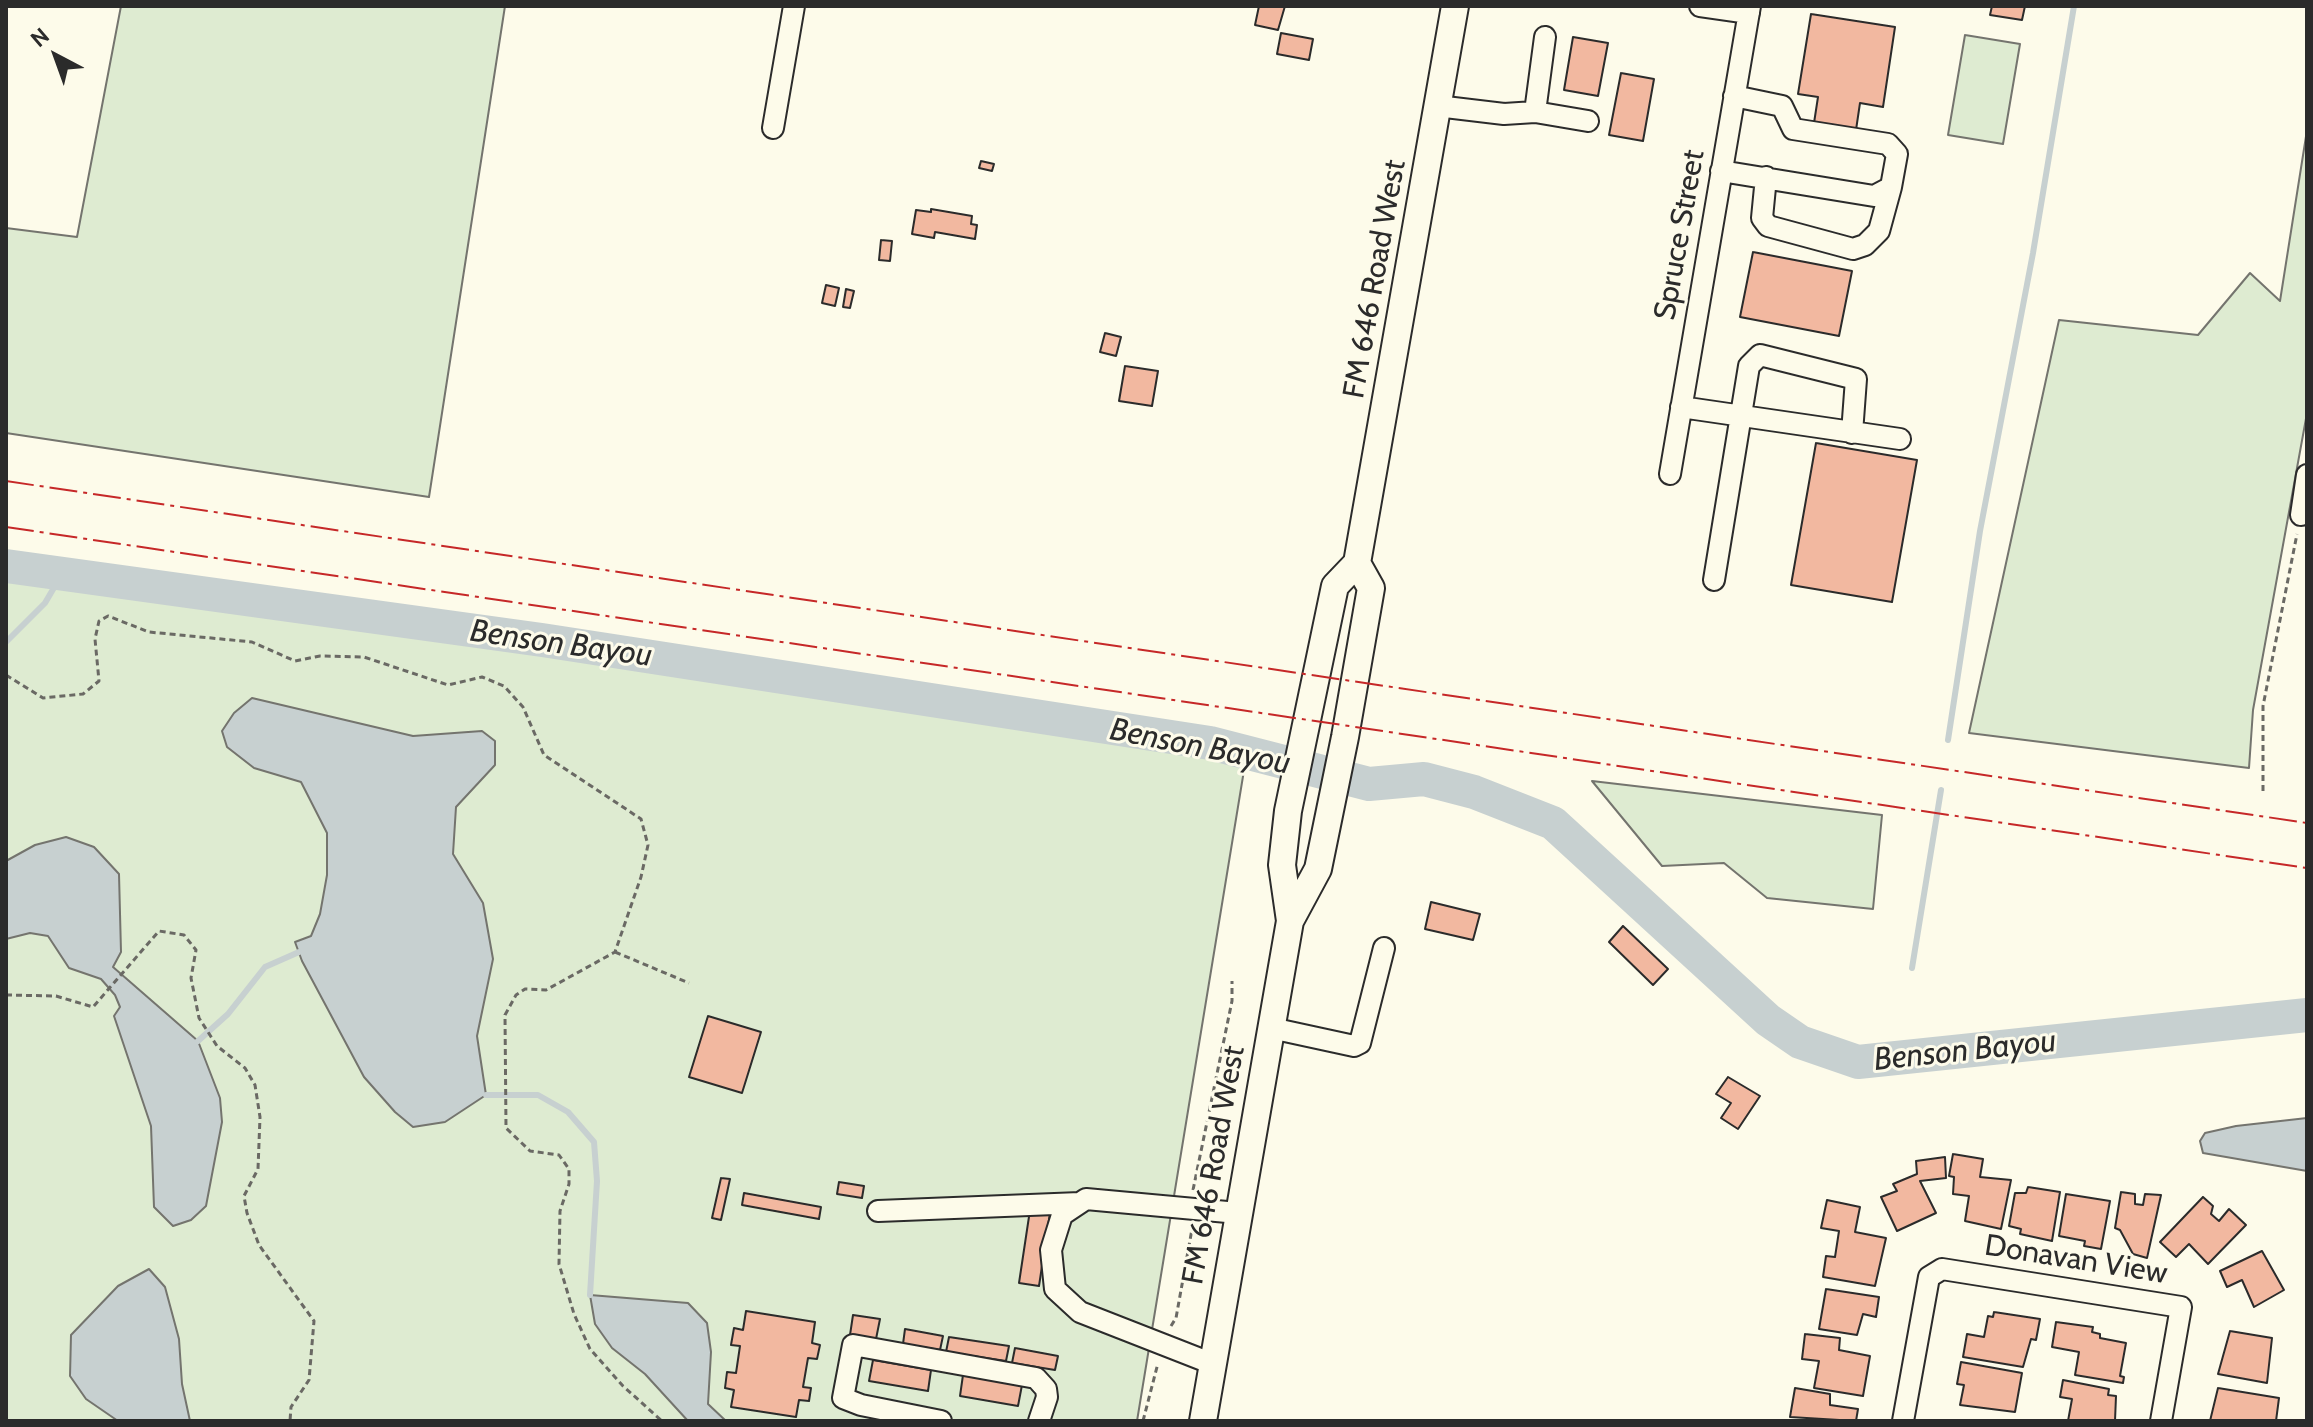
<!DOCTYPE html>
<html>
<head>
<meta charset="utf-8">
<style>
  body { margin:0 }
  #map { position:relative; width:2313px; height:1427px; overflow:hidden; background:#fdfbea; font-family:Cabin,sans-serif }
  canvas { display:block }
  .frame { position:absolute; inset:0; border:8px solid #2b2b2b; pointer-events:none }
  .north { position:absolute; left:16px; top:16px; width:80px; height:80px; -webkit-text-stroke:6px #fdfbea; paint-order:stroke; rotate:319deg; font-size:22px; font-weight:700; line-height:32px; text-align:center; color:#2b2b2b }
  .north::after { content:''; display:block; margin:auto; width:28px; height:36px; background:#2b2b2b; clip-path:polygon(50% 0,100% 100%,50% 72%,0 100%) }
</style>
</head>
<body>
<div id="map">
<canvas width="2313" height="1427"></canvas>
<div class="frame"></div>
<div class="north">N</div>
</div>
<script>
const g = document.querySelector('canvas').getContext('2d');
g.lineJoin = 'round';
function fill(path, color) { g.fillStyle = color; g.fill(path, 'evenodd'); }
const shape = rows => new Path2D(rows.map(r => 'M' + r).join(''));
function trace(path, color, width, dash) { g.strokeStyle = color; g.lineWidth = width; g.lineCap = dash ? 'butt' : 'round'; g.setLineDash(dash || []); g.stroke(path); }
function drawText(font, color, halo, rows, align = 'center') {
  g.font = font + ' Cabin,sans-serif'; g.lineWidth = 6; g.setLineDash([]); g.textBaseline = 'middle'; g.strokeStyle = halo; g.fillStyle = color; for (const [text, x, y, turn = 0] of rows) {
    g.save(); g.translate(x, y); g.rotate((+turn || 0) * Math.PI / 180); g.textAlign = isNaN(turn) ? turn : align; if (halo) g.strokeText(text, 0, 0); g.fillText(text, 0, 0); g.restore();
  }
}
const green = shape([
  [121,6,505,6,429,497,6,433,6,228,77,237,121,6],
  [1965,35,2020,44,2003,144,1948,135,1965,35],
  [2307,130,2307,413,2253,710,2249,768,1969,733,2059,320,2198,335,2250,273,2280,301,2307,130],
  [6,563,1247,752,1137,1421,6,1421,6,563],
  [1592,781,1882,815,1873,909,1767,898,1724,863,1662,866,1592,781]
]);
fill(green, '#deebd1');
trace(green, '#74746e', 2);
const water = shape([
  [252,698,413,736,482,731,495,741,495,765,456,807,453,854,483,903,493,959,477,1036,486,1095,445,1122,413,1127,395,1112,364,1077,302,961,295,942,311,936,320,914,327,875,327,833,301,782,254,768,227,747,222,731,234,713,252,698],
  [66,837,94,847,119,874,121,952,113,967,198,1041,220,1098,222,1122,206,1206,191,1220,173,1226,154,1207,151,1126,114,1016,120,1007,115,995,101,979,69,968,48,936,30,933,6,939,6,861,35,845,66,837],
  [2307,1118,2307,1171,2203,1153,2200,1141,2205,1133,2236,1126,2307,1118],
  [149,1269,165,1287,179,1339,182,1384,190,1421,118,1421,86,1399,70,1376,71,1335,118,1286,149,1269],
  [590,1295,688,1303,707,1323,711,1352,708,1404,726,1421,688,1421,645,1374,612,1348,595,1324,590,1295]
]);
fill(water, '#c7d0d0');
trace(water, '#74746e', 2);
trace(shape([
  [6,642,45,603,62,574],
  [1948,740,1980,531,2033,253,2074,6],
  [1912,968,1941,790],
  [198,1041,228,1014,265,967,299,952],
  [1932,1049,1934,1056],
  [486,1095,538,1095,568,1112,594,1142,597,1181,590,1295]
]), '#c7d0d0', 6);
trace(shape([
  [6,566,542,640,1210,743,1369,784,1424,779,1474,792,1553,823,1768,1020,1800,1042,1858,1062,2307,1015]
]), '#c7d0d0', 34);
const building = shape([
  [1259,6,1285,6,1278,30,1255,25,1259,6],
  [1992,6,2025,6,2022,20,1990,15,1992,6],
  [1811,14,1895,27,1883,107,1860,103,1856,130,1814,123,1818,97,1798,94,1811,14],
  [1281,33,1313,39,1309,60,1277,54,1281,33],
  [1573,37,1608,43,1598,96,1564,90,1573,37],
  [1621,73,1654,79,1643,141,1609,135,1621,73],
  [981,161,994,164,992,171,979,168,981,161],
  [931,209,972,216,971,224,977,225,975,239,935,232,934,238,912,234,916,210,931,212,931,209],
  [881,240,892,241,890,261,879,260,881,240],
  [1753,252,1852,271,1839,336,1740,317,1753,252],
  [826,285,839,288,835,306,822,303,826,285],
  [846,289,854,291,850,308,843,307,846,289],
  [1105,333,1121,337,1116,356,1100,352,1105,333],
  [1125,366,1158,371,1152,406,1119,401,1125,366],
  [1816,443,1917,460,1892,602,1791,585,1816,443],
  [1431,902,1480,914,1473,940,1425,929,1431,902],
  [1623,926,1668,969,1653,985,1609,942,1623,926],
  [708,1016,761,1032,742,1093,689,1077,708,1016],
  [1728,1077,1760,1096,1738,1129,1721,1118,1731,1103,1716,1094,1728,1077],
  [1953,1154,1983,1159,1980,1177,2011,1180,2001,1229,1965,1221,1969,1196,1953,1194,1954,1177,1949,1176,1953,1154],
  [1945,1157,1946,1178,1920,1181,1936,1213,1897,1231,1881,1197,1897,1191,1893,1184,1917,1174,1916,1161,1945,1157],
  [721,1178,730,1179,721,1220,712,1218,721,1178],
  [839,1182,864,1186,862,1198,837,1194,839,1182],
  [2028,1187,2060,1192,2052,1241,2020,1234,2021,1229,2009,1226,2015,1193,2026,1193,2028,1187],
  [2121,1192,2135,1194,2135,1204,2143,1205,2145,1194,2161,1195,2147,1258,2133,1254,2120,1230,2115,1228,2121,1192],
  [744,1193,821,1207,819,1219,742,1205,744,1193],
  [2066,1194,2110,1201,2101,1249,2084,1246,2085,1241,2059,1236,2066,1194],
  [2203,1197,2213,1206,2211,1214,2219,1221,2229,1209,2246,1225,2208,1264,2189,1244,2176,1257,2160,1242,2203,1197],
  [1827,1200,1860,1207,1855,1232,1886,1238,1875,1286,1823,1277,1826,1256,1835,1257,1839,1231,1821,1228,1827,1200],
  [1030,1210,1050,1213,1039,1286,1019,1283,1030,1210],
  [2262,1251,2284,1290,2254,1307,2242,1280,2227,1287,2220,1271,2262,1251],
  [1826,1289,1879,1297,1876,1317,1863,1314,1857,1335,1819,1329,1826,1289],
  [746,1311,815,1322,812,1343,820,1345,817,1359,808,1358,803,1387,811,1388,809,1401,799,1400,796,1417,731,1407,734,1390,725,1388,727,1372,736,1373,740,1346,731,1345,734,1328,743,1330,746,1311],
  [1994,1312,2040,1319,2036,1340,2031,1339,2023,1367,1963,1357,1967,1334,1984,1337,1988,1316,1993,1317,1994,1312],
  [853,1315,880,1319,876,1339,850,1335,853,1315],
  [2056,1322,2093,1327,2092,1332,2100,1334,2100,1338,2126,1343,2120,1376,2124,1377,2123,1383,2075,1375,2079,1352,2052,1347,2056,1322],
  [905,1329,943,1336,940,1350,903,1344,905,1329],
  [2230,1331,2272,1338,2267,1383,2218,1374,2230,1331],
  [1805,1334,1840,1338,1839,1350,1870,1356,1863,1396,1814,1388,1819,1361,1802,1359,1805,1334],
  [949,1337,1009,1346,1006,1361,946,1352,949,1337],
  [1015,1348,1058,1356,1055,1370,1012,1363,1015,1348],
  [873,1360,931,1370,928,1391,869,1381,873,1360],
  [1961,1362,2022,1373,2015,1412,1960,1405,1964,1385,1957,1384,1961,1362],
  [963,1375,1022,1385,1018,1406,960,1396,963,1375],
  [2063,1380,2109,1389,2108,1395,2116,1396,2115,1421,2068,1421,2072,1399,2060,1397,2063,1380],
  [1795,1388,1830,1394,1830,1405,1858,1409,1856,1421,1790,1417,1795,1388],
  [2218,1388,2279,1398,2276,1421,2210,1421,2218,1388]
]);
fill(building, '#f2b8a0');
trace(building, '#2b2b2b', 2);
const minor = shape([
  [1700,6,1749,13],
  [1437,106,1504,114,1535,112,1588,121],
  [1535,112,1545,37],
  [773,128,794,6],
  [1721,171,1874,196,1891,187,1897,154,1888,144,1793,129,1782,106,1734,96],
  [1766,177,1762,218,1768,226,1853,249,1865,245,1879,231,1891,187],
  [1681,407,1900,439],
  [1670,474,1750,6],
  [2301,515,2307,475],
  [1714,580,1749,366,1760,355,1856,379,1852,433],
  [1271,1028,1354,1046,1360,1043,1384,948],
  [878,1211,1080,1203],
  [1213,1364,1080,1312,1055,1289,1051,1250,1062,1215,1086,1199,1238,1213],
  [941,1421,861,1405,843,1398,853,1345,1036,1378,1046,1389,1047,1397,1039,1421],
  [1903,1421,1929,1277,1942,1269,2181,1307,2161,1421]
]);
const major = shape([
  [1290,921,1282,865,1288,811,1335,586,1357,563,1455,6],
  [1203,1421,1290,921,1318,869,1345,737,1371,588,1357,563]
]);
trace(minor, '#2b2b2b', 24);
trace(major, '#2b2b2b', 30);
trace(shape([
  [6,675,43,698,83,694,99,681,95,639,99,621,108,616,149,632,252,642,295,661,320,656,364,657,448,685,482,677,504,686,523,707,544,755,641,819,648,845,641,877,615,952,546,990,525,989,516,995,505,1015,506,1128,530,1151,559,1155,569,1169,569,1184,560,1211,559,1264,574,1314,590,1349,623,1386,662,1421],
  [2263,791,2263,706,2297,534],
  [615,952,689,983],
  [6,995,56,996,93,1007,159,931,184,935,196,950,191,978,199,1018,217,1046,245,1068,255,1085,260,1117,258,1169,244,1196,247,1213,259,1245,314,1321,309,1380,291,1407,290,1421],
  [1193,1190,1232,1001,1232,981],
  [1171,1326,1176,1318,1192,1229],
  [1143,1421,1158,1363]
]), '#6a6964', 3, [6, 4]);
trace(minor, '#fdfbea', 20);
trace(major, '#fdfbea', 26);
trace(shape([
  [6,481,2307,823],
  [6,527,2307,868]
]), '#c62828', 2, [28, 6, 4, 6]);
drawText('30px', '#2b2b2b', '#fdfbea', [
  ["Spruce Street",1680,235,-80],
  ["FM 646 Road West",1375,279,-80],
  ["FM 646 Road West",1214,1165,-80],
  ["Donavan View",2076,1260,9]
]);
drawText('italic 32px', '#2b2b2b', '#fdfbea', [
  ["Benson Bayou",561,644,8],
  ["Benson Bayou",1200,747,11],
  ["Benson Bayou",1965,1051,-6]
]);
</script>
</body>
</html>
